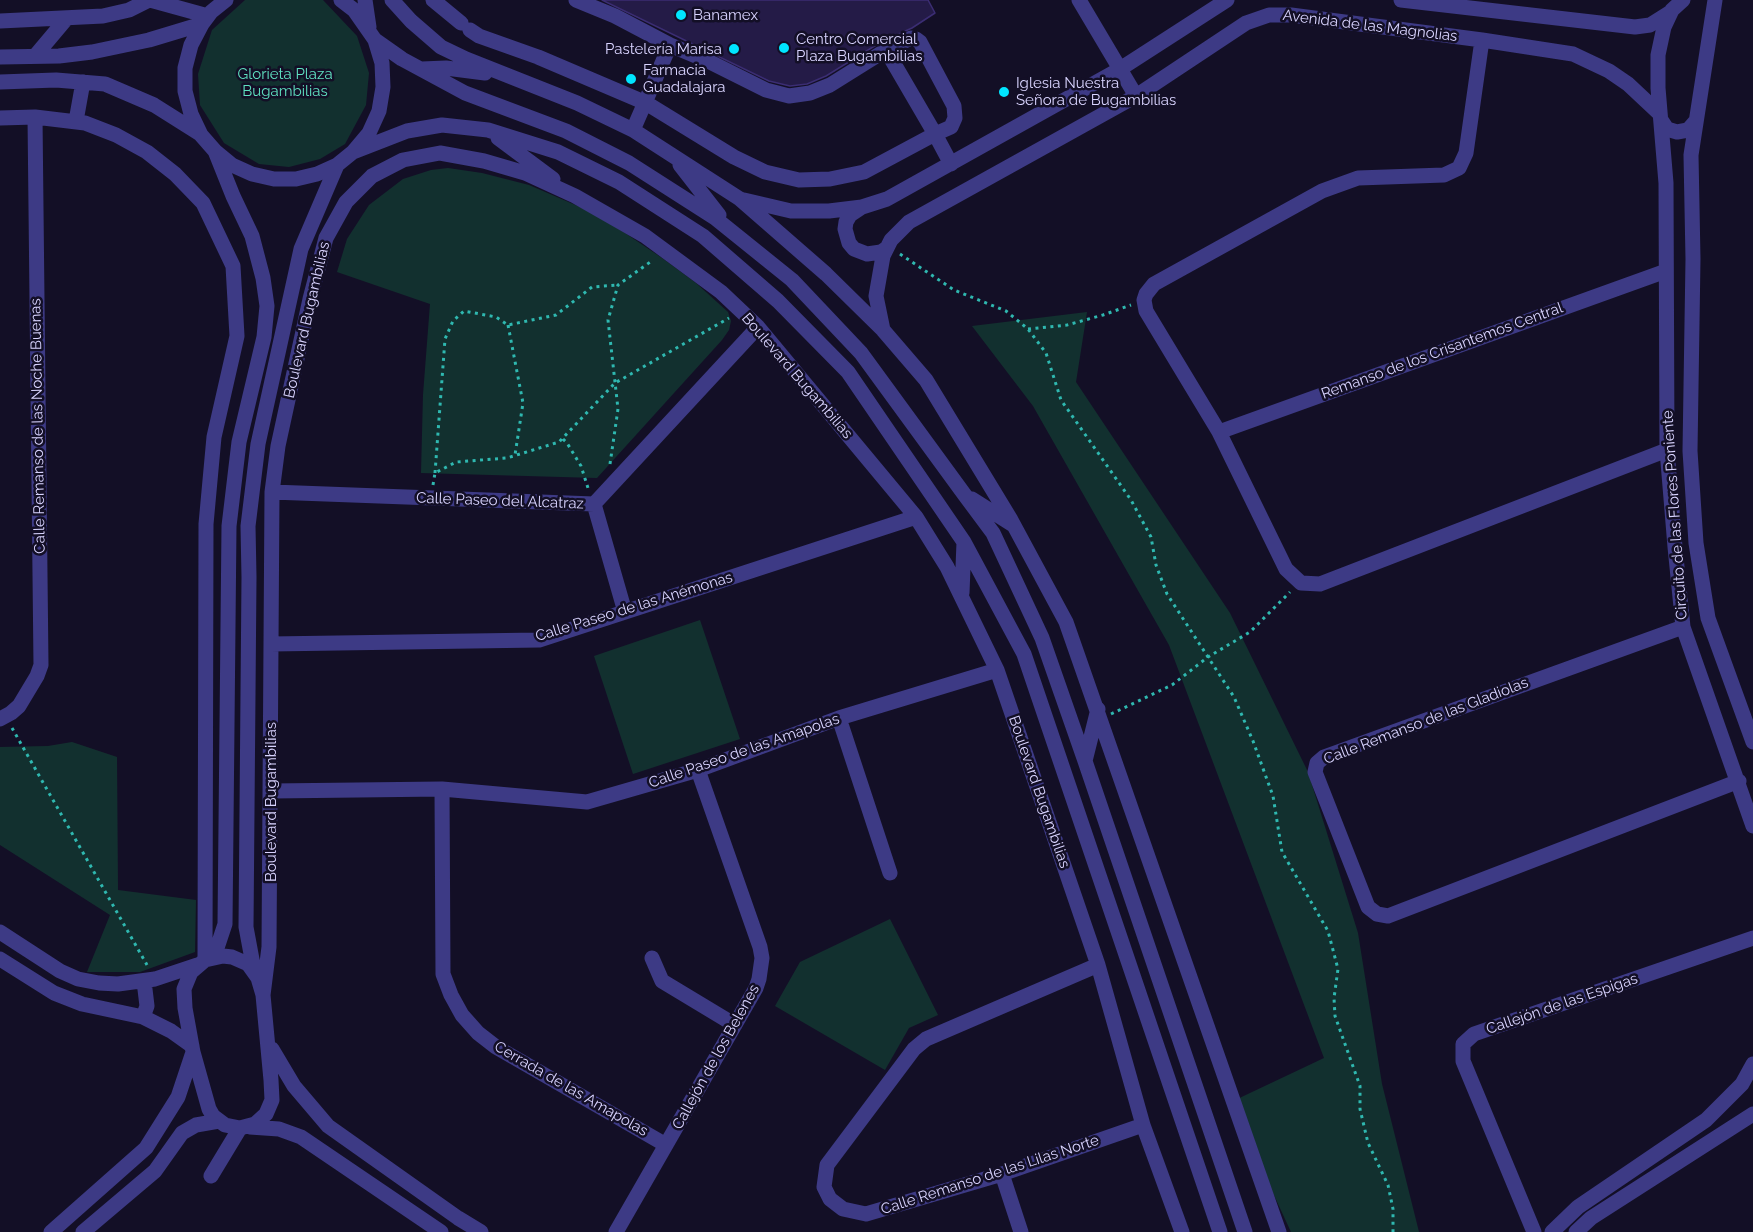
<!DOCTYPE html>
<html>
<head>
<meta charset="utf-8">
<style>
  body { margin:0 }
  canvas { display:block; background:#130f26 }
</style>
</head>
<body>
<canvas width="1753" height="1232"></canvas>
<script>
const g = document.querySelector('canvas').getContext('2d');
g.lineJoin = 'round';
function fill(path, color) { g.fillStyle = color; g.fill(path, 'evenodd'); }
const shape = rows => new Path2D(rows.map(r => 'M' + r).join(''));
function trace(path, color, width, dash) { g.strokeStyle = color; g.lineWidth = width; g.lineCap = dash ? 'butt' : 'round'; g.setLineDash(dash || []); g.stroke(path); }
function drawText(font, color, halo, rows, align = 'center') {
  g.font = font + ' Raleway,sans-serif'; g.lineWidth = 5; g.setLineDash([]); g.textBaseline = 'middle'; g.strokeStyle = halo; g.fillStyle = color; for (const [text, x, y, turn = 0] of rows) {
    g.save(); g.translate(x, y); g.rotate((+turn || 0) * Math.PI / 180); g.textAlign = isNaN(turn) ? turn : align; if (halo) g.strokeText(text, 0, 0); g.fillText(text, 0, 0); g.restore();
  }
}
fill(shape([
  [245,0,323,0,357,36,369,73,366,105,345,144,320,159,289,167,259,164,224,143,200,105,198,74,212,30],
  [448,168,482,173,529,185,587,210,625,233,662,258,696,283,728,312,731,321,729,330,722,340,597,478,421,473,423,395,430,304,337,272,347,239,369,205,403,179,431,170],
  [1087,312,1076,382,1230,613,1308,772,1358,933,1382,1084,1419,1232,1291,1232,1231,1102,1324,1058,1169,645,1033,406,972,326],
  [700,620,740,739,633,774,594,656],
  [72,742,117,757,118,890,196,900,195,952,140,972,87,972,110,915,0,845,0,747,48,746],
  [890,919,938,1015,909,1028,885,1070,775,1006,800,962]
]), '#12302f');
const building = shape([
  [602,0,928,0,935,13,912,28,881,42,826,76,807,84,790,86,769,81,602,0]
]);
fill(building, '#241b47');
trace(building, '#3b2d73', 1.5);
trace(shape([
  [900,254,954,290,1006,311,1028,329,1046,353,1061,400,1131,500,1151,537,1156,565,1167,594,1234,697,1253,741,1273,796,1282,852,1328,931,1338,969,1334,998,1335,1016,1360,1086,1360,1109,1368,1143,1388,1185,1393,1209,1393,1232],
  [508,325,523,403,515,455],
  [1028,329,1067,325,1103,315,1131,305],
  [563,439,567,443,581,466,588,488],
  [610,464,618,409,608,320,618,285,653,260],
  [435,473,445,339,453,321,464,311,496,317,508,325,556,315,592,287,618,285],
  [433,485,435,473,456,462,507,458,559,442,615,383,729,318],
  [1111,714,1172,685,1208,657,1250,632,1290,592],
  [12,728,147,965]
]), '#2fb8b0', 3, [3, 4.5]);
trace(shape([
  [150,0,208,16],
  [226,0,211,12,202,24,191,45,185,68,185,91,191,114,201,135,215,151,232,165,252,174,274,179,296,179,317,174,337,165,353,152,369,133,379,111,383,87,382,63,375,40,354,10,341,0],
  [365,0,369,27],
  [392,0,411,21,441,47,466,59,577,103,633,130,740,199,826,274,883,330,926,380,1011,520,1066,622,1279,1232],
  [433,0,461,23],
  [576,0,615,16,670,45,708,61,766,90,789,96,810,93,830,85,886,50,911,38,916,39,920,42,954,106,955,118,951,127,935,134,886,50],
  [1079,0,1136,96],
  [1401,0,1635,27,1650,25,1669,13],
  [1683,0,1672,10,1664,27,1658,55,1658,88,1666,183,1667,450,1675,547,1683,627,1753,826],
  [1715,0,1691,155,1693,259,1690,451,1696,543,1708,618,1753,742],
  [0,21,103,16,129,10,149,0],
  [470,30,479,36,538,57,646,103,734,157,765,172,799,180,830,179,864,172,935,134,951,164],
  [375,40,402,59,465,93,566,131,629,163,715,218,792,280,861,353,964,494,993,533,1042,638,1085,761,1245,1232],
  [1482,40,1466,153,1459,168,1444,175,1358,178,1322,191,1154,284,1146,294,1144,300,1146,311,1219,432,1286,569,1301,583,1320,584,1667,450],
  [35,56,67,18],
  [0,57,59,56,92,52,149,40,202,24],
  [422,69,446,68,485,73],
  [0,82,56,80,105,84,154,105,200,134],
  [0,118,35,117,85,123,116,135,147,152,175,174,203,203,233,266,237,336,214,437,206,524,205,960],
  [1661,120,1667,129,1677,132,1688,130,1695,122],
  [76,121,83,82],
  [633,130,670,45],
  [498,138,553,179],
  [353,152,407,131,442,125,488,130,558,152,619,182,703,236,778,301,848,372,964,542,1024,654,1220,1232],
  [680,165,719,215],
  [744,200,791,211,829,211,862,207,887,199,1120,69,1227,0],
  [862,207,850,215,846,222,845,229,849,243,854,249,867,254,881,252,887,248],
  [883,330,876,296,883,256,891,240,909,222,1136,96,1246,23,1269,15,1291,15,1482,40,1573,54,1609,71,1628,84,1660,114],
  [1219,432,1666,271],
  [272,492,594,504,758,327],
  [972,499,1013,525],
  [594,504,625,612],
  [962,593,964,542],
  [1683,627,1324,757,1317,763,1315,772,1368,907,1377,914,1388,916,1739,781],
  [271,644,539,640,916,517],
  [839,718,890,873],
  [0,719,11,713,19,706,37,676,41,665,35,117],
  [1085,761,1098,709],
  [442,789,443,974,451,995,462,1015,478,1033,496,1047,666,1145],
  [272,791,442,789,587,802,698,770,839,718,997,670],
  [0,932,60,971,78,979,99,983,118,984,155,979,197,965],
  [223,956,232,957,248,964,258,978,263,995,271,1080,272,1100,266,1114,255,1124,240,1128,225,1125,213,1116,209,1109,193,1052,185,1008,184,989,191,972,205,960,223,956],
  [214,957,225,924,229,526,239,442,264,337,267,306,263,278,252,236,233,196,215,151],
  [652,958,662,981,735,1025],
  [0,959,54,993,82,1004,143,1017,171,1031,192,1046],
  [1098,965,926,1039,914,1049,827,1165,824,1187,830,1199,843,1209,866,1214,1002,1174,1143,1125],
  [254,970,246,927,249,577,248,526,258,444,301,249,337,165],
  [263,995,269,947,272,492,278,446,310,299,326,238,346,202,372,176,403,160,440,153,484,161,525,173,575,196,645,236,721,292,758,327,916,517,947,567,997,670,1098,965,1143,1125,1182,1232],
  [143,1017,147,1006,144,981],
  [272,1049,294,1086,328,1126,458,1218,481,1232],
  [250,1127,279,1129,301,1137,441,1232],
  [1002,1174,1021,1232],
  [211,1176,240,1128],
  [51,1232,146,1148,178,1097,192,1055],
  [83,1232,155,1171,182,1133,196,1125,219,1121],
  [616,1232,756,988,759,979,762,958,760,947,698,770],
  [1534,1232,1463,1061,1463,1044,1474,1034,1753,938],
  [1552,1232,1578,1207,1706,1120,1742,1084,1753,1064],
  [1576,1232,1591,1218,1753,1114]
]), '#3d3a85', 15);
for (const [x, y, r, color] of [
  [681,15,6,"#00e5ff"],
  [784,48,6,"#00e5ff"],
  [734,49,6,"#00e5ff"],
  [631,79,6,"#00e5ff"],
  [1004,92,6,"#00e5ff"]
]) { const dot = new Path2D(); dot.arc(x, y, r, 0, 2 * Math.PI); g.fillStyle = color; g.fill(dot); trace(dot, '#130f26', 2); }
drawText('15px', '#d9d4ff', '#130f26', [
  ["Banamex",693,15],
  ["Centro Comercial",796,39],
  ["Plaza Bugambilias",796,56],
  ["Pastelería Marisa",722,49,"right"],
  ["Farmacia",643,70],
  ["Guadalajara",643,87],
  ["Iglesia Nuestra",1016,83],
  ["Señora de Bugambilias",1016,100]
], 'left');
drawText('15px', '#d9d4ff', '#130f26', [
  ["Avenida de las Magnolias",1370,26,7],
  ["Boulevard Bugambilias",307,320,-77],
  ["Remanso de los Crisantemos Central",1442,351,-20],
  ["Boulevard Bugambilias",797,376,49],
  ["Calle Remanso de las Noche Buenas",38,426,-91],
  ["Calle Paseo del Alcatraz",500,501,2],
  ["Circuito de las Flores Poniente",1675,515,-94],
  ["Calle Paseo de las Anémonas",634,607,-17],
  ["Calle Remanso de las Gladiolas",1426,721,-21],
  ["Calle Paseo de las Amapolas",744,751,-19],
  ["Boulevard Bugambilias",1039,792,71],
  ["Boulevard Bugambilias",271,802,-90],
  ["Callejón de las Espigas",1562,1004,-19],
  ["Callejón de los Belenes",716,1057,-61],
  ["Cerrada de las Amapolas",571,1089,30],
  ["Calle Remanso de las Lilas Norte",990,1175,-18]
]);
drawText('15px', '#5fe0c0', '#130f26', [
  ["Glorieta Plaza",285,74],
  ["Bugambilias",285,91]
]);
</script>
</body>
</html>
